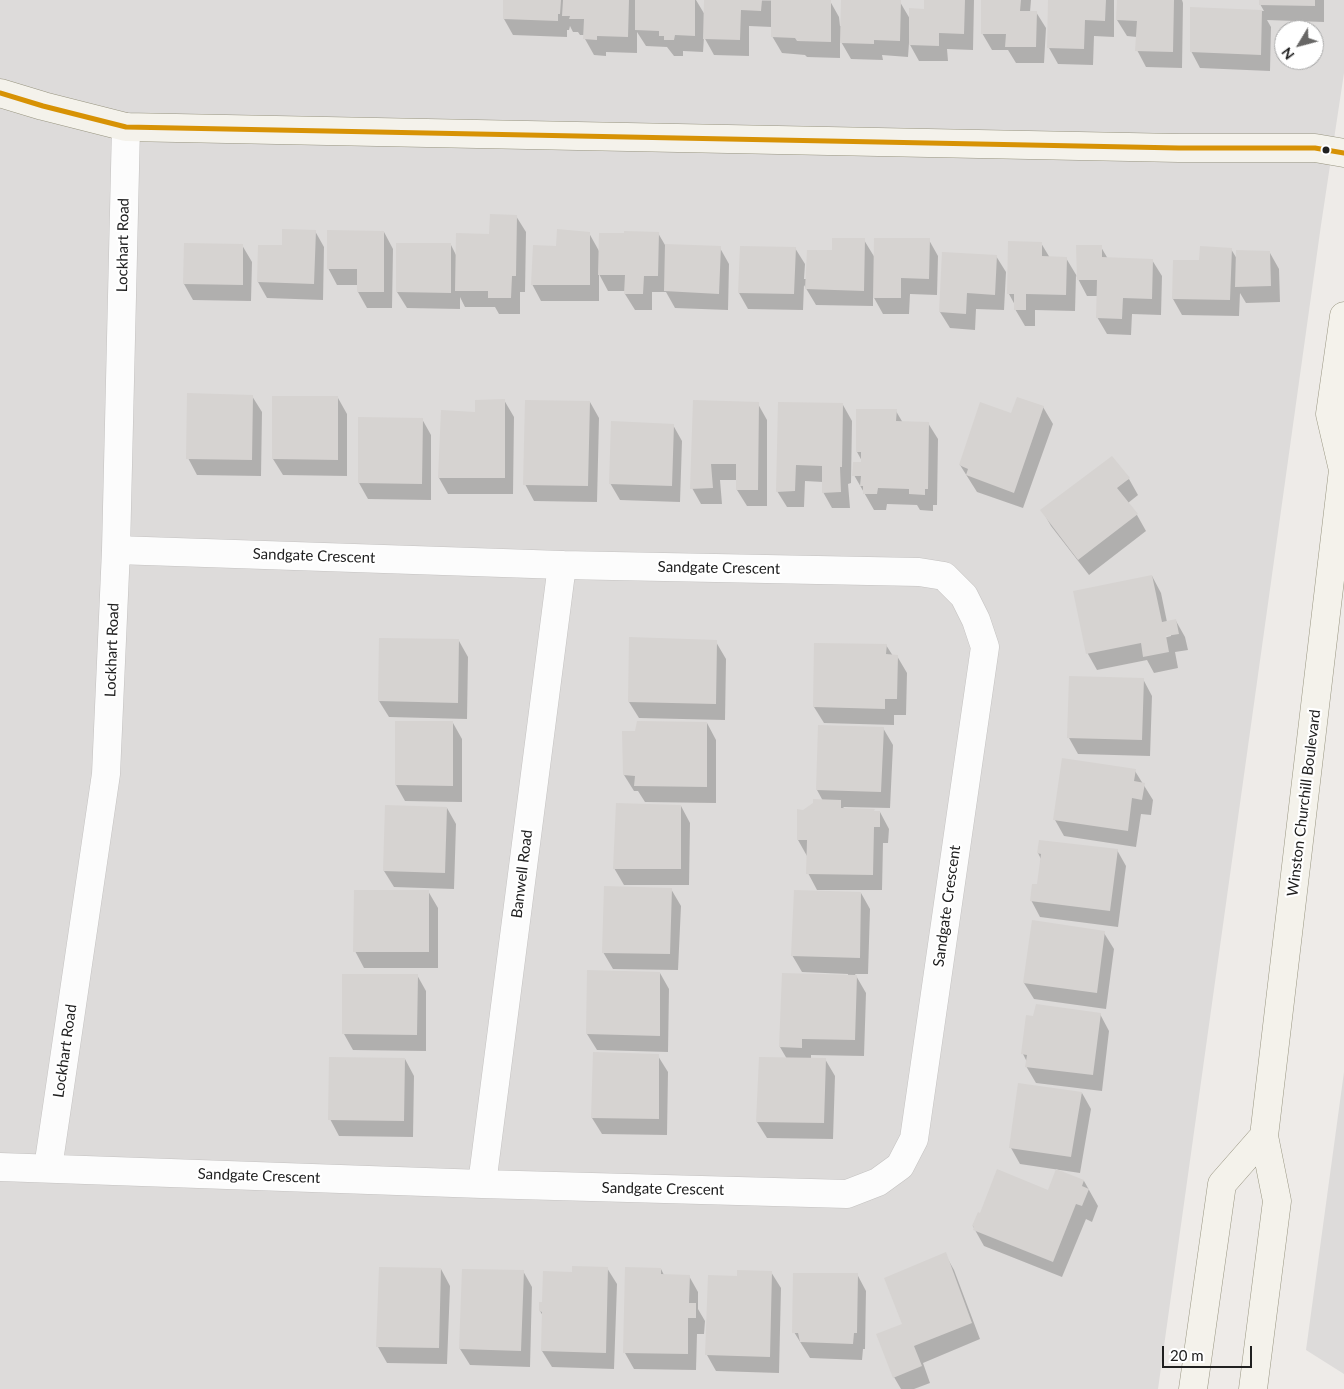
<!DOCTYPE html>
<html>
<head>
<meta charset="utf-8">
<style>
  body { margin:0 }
  #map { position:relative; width:1344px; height:1389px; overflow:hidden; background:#eeebe8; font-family:Lato,sans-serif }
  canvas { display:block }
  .north { position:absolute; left:1274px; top:20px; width:50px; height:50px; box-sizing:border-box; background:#fff; border:1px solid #a6a6a6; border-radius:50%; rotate:233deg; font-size:14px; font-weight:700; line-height:20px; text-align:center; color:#202020 }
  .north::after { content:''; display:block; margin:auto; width:18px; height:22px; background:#686766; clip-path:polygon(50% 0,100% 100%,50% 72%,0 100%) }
  .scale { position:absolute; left:1162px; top:1346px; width:90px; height:22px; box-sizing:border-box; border:2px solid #202020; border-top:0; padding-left:6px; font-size:15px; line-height:18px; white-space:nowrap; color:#202020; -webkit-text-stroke:4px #fff; paint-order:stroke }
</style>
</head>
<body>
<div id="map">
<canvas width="1344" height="1389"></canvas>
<div class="north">N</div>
<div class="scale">20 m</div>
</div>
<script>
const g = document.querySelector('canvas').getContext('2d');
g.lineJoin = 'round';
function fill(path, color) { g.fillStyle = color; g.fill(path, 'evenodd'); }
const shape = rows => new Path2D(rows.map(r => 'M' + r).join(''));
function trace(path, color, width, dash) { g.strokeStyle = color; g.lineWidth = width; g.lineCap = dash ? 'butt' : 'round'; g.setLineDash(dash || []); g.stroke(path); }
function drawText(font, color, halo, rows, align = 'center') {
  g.font = font + ' Lato,sans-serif'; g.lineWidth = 4.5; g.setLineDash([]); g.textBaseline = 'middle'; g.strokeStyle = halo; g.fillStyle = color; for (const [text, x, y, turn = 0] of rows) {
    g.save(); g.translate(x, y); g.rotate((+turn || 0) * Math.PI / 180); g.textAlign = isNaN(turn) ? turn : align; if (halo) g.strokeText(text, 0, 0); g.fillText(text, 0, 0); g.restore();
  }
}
fill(shape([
  [0,0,1344,0,1344,73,1321,225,1158,1389,0,1389],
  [1284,30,1314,30,1314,60,1284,60],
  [1344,1072,1344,1374,1306,1350]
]), '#dddbda');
fill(shape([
  [504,0,696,0,705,15,706,0,830,1,839,17,840,26,842,26,900,2,910,19,925,10,926,0,974,0,973,50,947,49,948,61,919,61,909,43,908,57,882,55,883,60,851,59,840,40,840,58,807,57,805,55,782,53,772,36,772,27,749,26,749,56,714,55,704,37,703,52,683,51,683,56,674,56,667,47,646,46,637,32,637,53,606,52,606,56,594,55,585,39,585,35,580,35,578,32,573,32,570,26,569,30,567,30,567,37,513,35,504,19],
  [982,0,1031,0,1030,12,1036,12,1046,28,1044,63,1016,63,1008,50,992,50,982,33],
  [1050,0,1114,0,1114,37,1094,36,1093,65,1058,64,1049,48],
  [1118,0,1182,0,1183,3,1182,68,1146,67,1137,50,1137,37,1127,36,1117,20],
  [1260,0,1324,0,1324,22,1267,20,1271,27,1270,71,1200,68,1191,51,1192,8,1264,11,1260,4],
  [516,216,526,232,525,292,520,292,520,314,499,314,495,307,465,307,460,297,460,309,407,308,397,292,398,244,451,245,456,255,491,236],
  [315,231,324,247,323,300,267,298,258,282,283,247],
  [384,232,393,249,392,308,367,308,358,292,358,285,337,285,328,268],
  [589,233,599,251,658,233,665,245,720,248,729,264,728,310,675,308,666,292,652,292,652,310,635,310,625,294,625,291,608,291,599,274,599,301,541,301,532,284,557,248],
  [864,240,875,258,929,240,938,256,937,295,910,294,909,314,883,314,873,296,873,306,816,305,804,285,803,310,748,309,739,293,795,248,805,264,804,279,807,279,833,251],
  [1041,243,1050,258,1066,258,1078,278,1101,247,1108,259,1152,260,1162,276,1161,315,1132,314,1131,335,1107,334,1097,317,1098,296,1087,296,1076,275,1075,311,1035,310,1035,326,1025,326,1015,309,1015,305,1009,294],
  [242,245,252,262,251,301,193,300,184,284],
  [1231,249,1237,259,1270,253,1279,269,1280,302,1246,303,1240,293,1239,316,1182,315,1173,299,1200,261],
  [996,256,1006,272,1004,310,976,309,975,330,950,328,940,312],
  [252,396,262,412,261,476,197,475,188,458],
  [338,398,347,414,347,476,283,475,273,459],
  [504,400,514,417,513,494,448,494,439,478,477,413],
  [590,402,599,418,597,502,534,501,525,484],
  [779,403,843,405,852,421,851,483,848,484,850,508,832,508,823,492,823,482,805,481,804,507,787,507,777,491],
  [758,404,767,420,767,506,747,506,737,490,738,480,720,480,722,504,701,504,692,488],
  [1043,407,1053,424,1023,508,977,492,960,465,1012,415],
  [896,411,903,423,928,423,938,439,937,505,933,505,933,511,920,510,917,505,887,504,886,510,874,510,854,475,862,464,862,461,857,452],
  [422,419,431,435,431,500,368,499,359,483],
  [673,425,682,441,680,502,620,500,610,483],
  [1129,479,1138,495,1128,503,1137,515,1146,531,1089,575,1051,526,1042,510],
  [1152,576,1161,593,1167,622,1176,621,1185,637,1188,650,1175,652,1178,668,1154,673,1147,660,1097,670,1088,654,1075,592],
  [1171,634,1171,636,1160,639,1160,636],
  [459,641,468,657,467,719,389,717,379,701],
  [716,642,726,659,725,720,639,718,629,702],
  [886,645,893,656,897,656,907,673,906,715,894,715,894,725,824,723,814,707],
  [1143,679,1152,696,1150,756,1078,754,1069,738],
  [453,723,462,739,462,802,405,801,396,785],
  [707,723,716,740,716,803,645,802,638,791,634,791,624,775],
  [883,728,893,745,890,808,843,807,845,809,874,811,875,812,880,812,889,829,888,843,883,843,882,890,817,890,808,873,807,856,798,840,803,811,823,801,817,790],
  [1135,771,1153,800,1151,815,1141,814,1136,847,1064,836,1055,820],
  [681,806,690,823,689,885,624,885,614,868],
  [447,808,456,824,454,889,394,887,384,871],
  [1117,850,1126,866,1118,927,1040,917,1031,900,1038,885,1041,859,1038,853],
  [671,889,681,906,678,970,613,969,603,952],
  [428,891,438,908,438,968,364,968,355,951],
  [861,893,870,909,868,974,855,974,866,993,864,1056,811,1055,811,1059,825,1059,835,1076,833,1139,767,1138,757,1122,787,1059,780,1047,848,976,848,974,802,972,792,955],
  [1104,933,1114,949,1106,1009,1034,999,1024,983],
  [660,973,669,989,668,1052,597,1050,587,1034],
  [417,975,426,991,426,1051,353,1050,344,1034],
  [1100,1014,1109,1031,1102,1091,1036,1083,1026,1066,1027,1062,1023,1054,1034,1017],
  [658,1056,668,1072,667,1135,602,1134,592,1118],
  [405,1059,414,1076,413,1137,339,1136,330,1119],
  [1082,1093,1091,1109,1080,1173,1020,1164,1011,1148],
  [1084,1181,1098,1206,1092,1222,1086,1219,1062,1277,984,1246,975,1230,973,1226,980,1215,1048,1191],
  [945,1254,954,1270,980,1339,923,1363,930,1383,914,1389,901,1389,894,1377,904,1324],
  [607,1268,617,1284,614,1369,552,1367,542,1351,543,1316,540,1311,543,1303,573,1273],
  [441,1269,450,1286,447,1364,387,1363,378,1347],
  [661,1269,664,1275,689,1276,698,1292,698,1309,705,1321,704,1334,697,1334,696,1370,634,1369,625,1353],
  [463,1270,523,1271,532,1287,530,1367,470,1365,460,1349],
  [771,1272,781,1288,779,1373,716,1371,707,1355],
  [857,1274,866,1291,865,1349,863,1349,862,1360,810,1358,794,1332]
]), '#0003');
fill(shape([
  [503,0,561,0,560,14,558,14,558,21,503,19],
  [563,0,629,0,628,37,597,36,597,40,583,39,584,19,569,19,570,16,562,16],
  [635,0,695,0,695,36,675,35,674,40,664,40,664,36,659,36,659,31,635,30],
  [704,0,762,0,761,11,741,10,740,40,703,39],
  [771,0,831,0,831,42,797,41,795,38,771,37],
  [841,0,901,0,900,41,874,40,874,44,840,43],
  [924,0,965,0,964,34,939,33,939,46,909,45,909,8,924,9],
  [981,0,1021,0,1020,11,1037,11,1036,47,1005,47,1006,34,981,34],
  [1048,0,1106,0,1105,21,1085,20,1084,49,1047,48],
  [1117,0,1174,0,1173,52,1135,51,1137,21,1116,20],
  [1259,0,1315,0,1315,6,1259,5],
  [1190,7,1262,10,1261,55,1190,52],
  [490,214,517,215,516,276,512,276,511,298,488,298,488,291,455,291,456,233,489,234],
  [282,229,316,230,314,284,257,282,258,245,282,245],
  [557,229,590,232,590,285,531,285,533,245,556,246],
  [327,230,384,231,384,292,357,292,357,269,327,269],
  [624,231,659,232,658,276,644,276,643,294,624,294,625,275,598,275,599,233,624,233],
  [832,238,865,238,864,291,805,289,807,250,832,250],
  [874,238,930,238,929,279,901,278,901,298,873,298],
  [1008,241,1042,242,1042,256,1067,257,1066,295,1026,294,1026,310,1014,310,1014,294,1007,294],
  [184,243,243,244,243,285,183,284],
  [396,243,451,243,451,293,396,292],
  [665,244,721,246,719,294,664,291],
  [1076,245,1102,245,1102,257,1153,259,1152,299,1123,298,1122,319,1096,318,1097,280,1077,280],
  [740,246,796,247,794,294,738,293],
  [1200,246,1232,248,1230,300,1172,299,1173,260,1199,260],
  [1236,250,1270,251,1271,286,1235,287],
  [942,252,997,255,995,295,967,293,966,314,939,312],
  [187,393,253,395,252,460,186,459],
  [272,396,338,396,338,460,272,459],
  [1017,397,1044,406,1014,493,966,475,968,469,959,465,980,402,1011,413],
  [505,399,505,478,438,478,441,410,475,412,475,400],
  [525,400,590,401,588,486,523,485],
  [693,400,759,402,758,490,736,490,736,464,711,464,713,488,690,489],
  [778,402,843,403,842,467,840,467,841,492,822,493,822,466,796,465,795,491,776,492],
  [856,409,897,409,896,421,929,422,928,489,925,489,925,495,909,494,909,489,878,488,877,494,863,494,863,486,860,486,861,476,852,476,853,462,861,462,861,452,856,452],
  [358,417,423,418,422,484,358,483],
  [611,421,674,424,672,486,609,484],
  [1112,456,1130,478,1117,488,1138,514,1078,560,1040,510],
  [1152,575,1162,622,1176,619,1179,634,1166,636,1169,652,1143,657,1141,643,1086,654,1073,591],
  [629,637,717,640,716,704,628,702],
  [379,638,459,639,458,703,378,701],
  [814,643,887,644,886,654,898,655,897,699,885,699,885,709,813,707],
  [1069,676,1144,678,1142,740,1067,738],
  [395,721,453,721,453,786,395,785],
  [637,721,707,722,707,787,634,786,635,776,623,775,622,731,635,731],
  [818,725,884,727,881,792,816,790],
  [1062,758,1136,769,1134,781,1145,783,1142,800,1132,798,1128,831,1053,820],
  [813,799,841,800,841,808,875,809,874,811,880,811,880,827,874,827,873,875,806,874,807,840,797,840,797,809,803,810,813,803],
  [616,803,681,805,681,869,613,869],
  [385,805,447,807,445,873,383,871],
  [1039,840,1118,849,1110,911,1030,901,1032,884,1037,884,1041,854,1037,853],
  [604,886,672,888,670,954,602,953],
  [354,890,429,890,429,952,353,952],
  [794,890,861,892,860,958,791,956],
  [1032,920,1105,931,1097,993,1023,983],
  [587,970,660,972,660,1036,586,1034],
  [782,973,857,975,855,1040,802,1039,802,1048,779,1047],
  [342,974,418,974,417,1035,342,1034],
  [1036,1004,1101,1013,1093,1075,1025,1067,1027,1055,1021,1054,1026,1015,1033,1016],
  [593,1052,659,1054,659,1119,591,1118],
  [329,1057,405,1058,404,1121,328,1120],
  [759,1057,826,1058,824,1123,756,1122],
  [1018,1083,1082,1092,1071,1157,1009,1148],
  [997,1169,1048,1190,1056,1169,1084,1180,1082,1186,1089,1189,1082,1206,1076,1204,1053,1262,973,1230,974,1227,972,1226,978,1212,980,1213],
  [946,1252,972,1323,914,1346,922,1366,893,1378,876,1334,902,1324,884,1278],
  [572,1266,608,1267,606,1353,541,1351,542,1312,539,1311,539,1302,542,1302,543,1271,572,1272],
  [379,1267,441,1268,439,1348,376,1347],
  [625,1267,661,1268,661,1274,690,1275,689,1303,696,1303,696,1318,688,1318,688,1354,623,1353],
  [462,1269,524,1270,521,1351,459,1349],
  [737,1270,772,1271,770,1357,705,1355,708,1275,737,1276],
  [793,1273,858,1273,857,1333,854,1333,853,1344,800,1342,798,1333,792,1333]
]), '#d6d3d1');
const street = shape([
  [0,1167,482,1184,847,1194,878,1182,900,1166,914,1139,985,647,976,620,964,596,944,576,919,572,562,565,116,550],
  [48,1168,106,774,116,550,126,127],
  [482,1184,562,565]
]);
const secondary = shape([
  [0,93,43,106,126,127,1179,148,1315,148,1344,153],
  [1193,1389,1222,1184,1264,1136],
  [1253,1389,1277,1201,1264,1136,1343,470,1330,414,1344,316]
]);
trace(street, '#c4c2c1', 29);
trace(secondary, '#989580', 29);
trace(street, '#fcfcfc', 28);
trace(secondary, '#f4f2eb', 28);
trace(shape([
  [0,93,43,106,126,127,1179,148,1315,148,1344,153]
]), '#d79205', 5);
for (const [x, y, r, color] of [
  [1326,150,4.5,"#202020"]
]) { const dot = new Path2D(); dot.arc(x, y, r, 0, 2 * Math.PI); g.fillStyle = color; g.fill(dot); trace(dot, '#fff', 2); }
drawText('15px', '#202020', '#fff', [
  ["Lockhart Road",123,245,-89],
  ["Sandgate Crescent",314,556,2],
  ["Sandgate Crescent",719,568,1],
  ["Lockhart Road",112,650,-88],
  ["Winston Churchill Boulevard",1304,803,-83],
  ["Banwell Road",522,874,-83],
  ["Sandgate Crescent",947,906,-82],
  ["Lockhart Road",65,1051,-82],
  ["Sandgate Crescent",259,1176,2],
  ["Sandgate Crescent",663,1189,1]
]);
</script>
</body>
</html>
